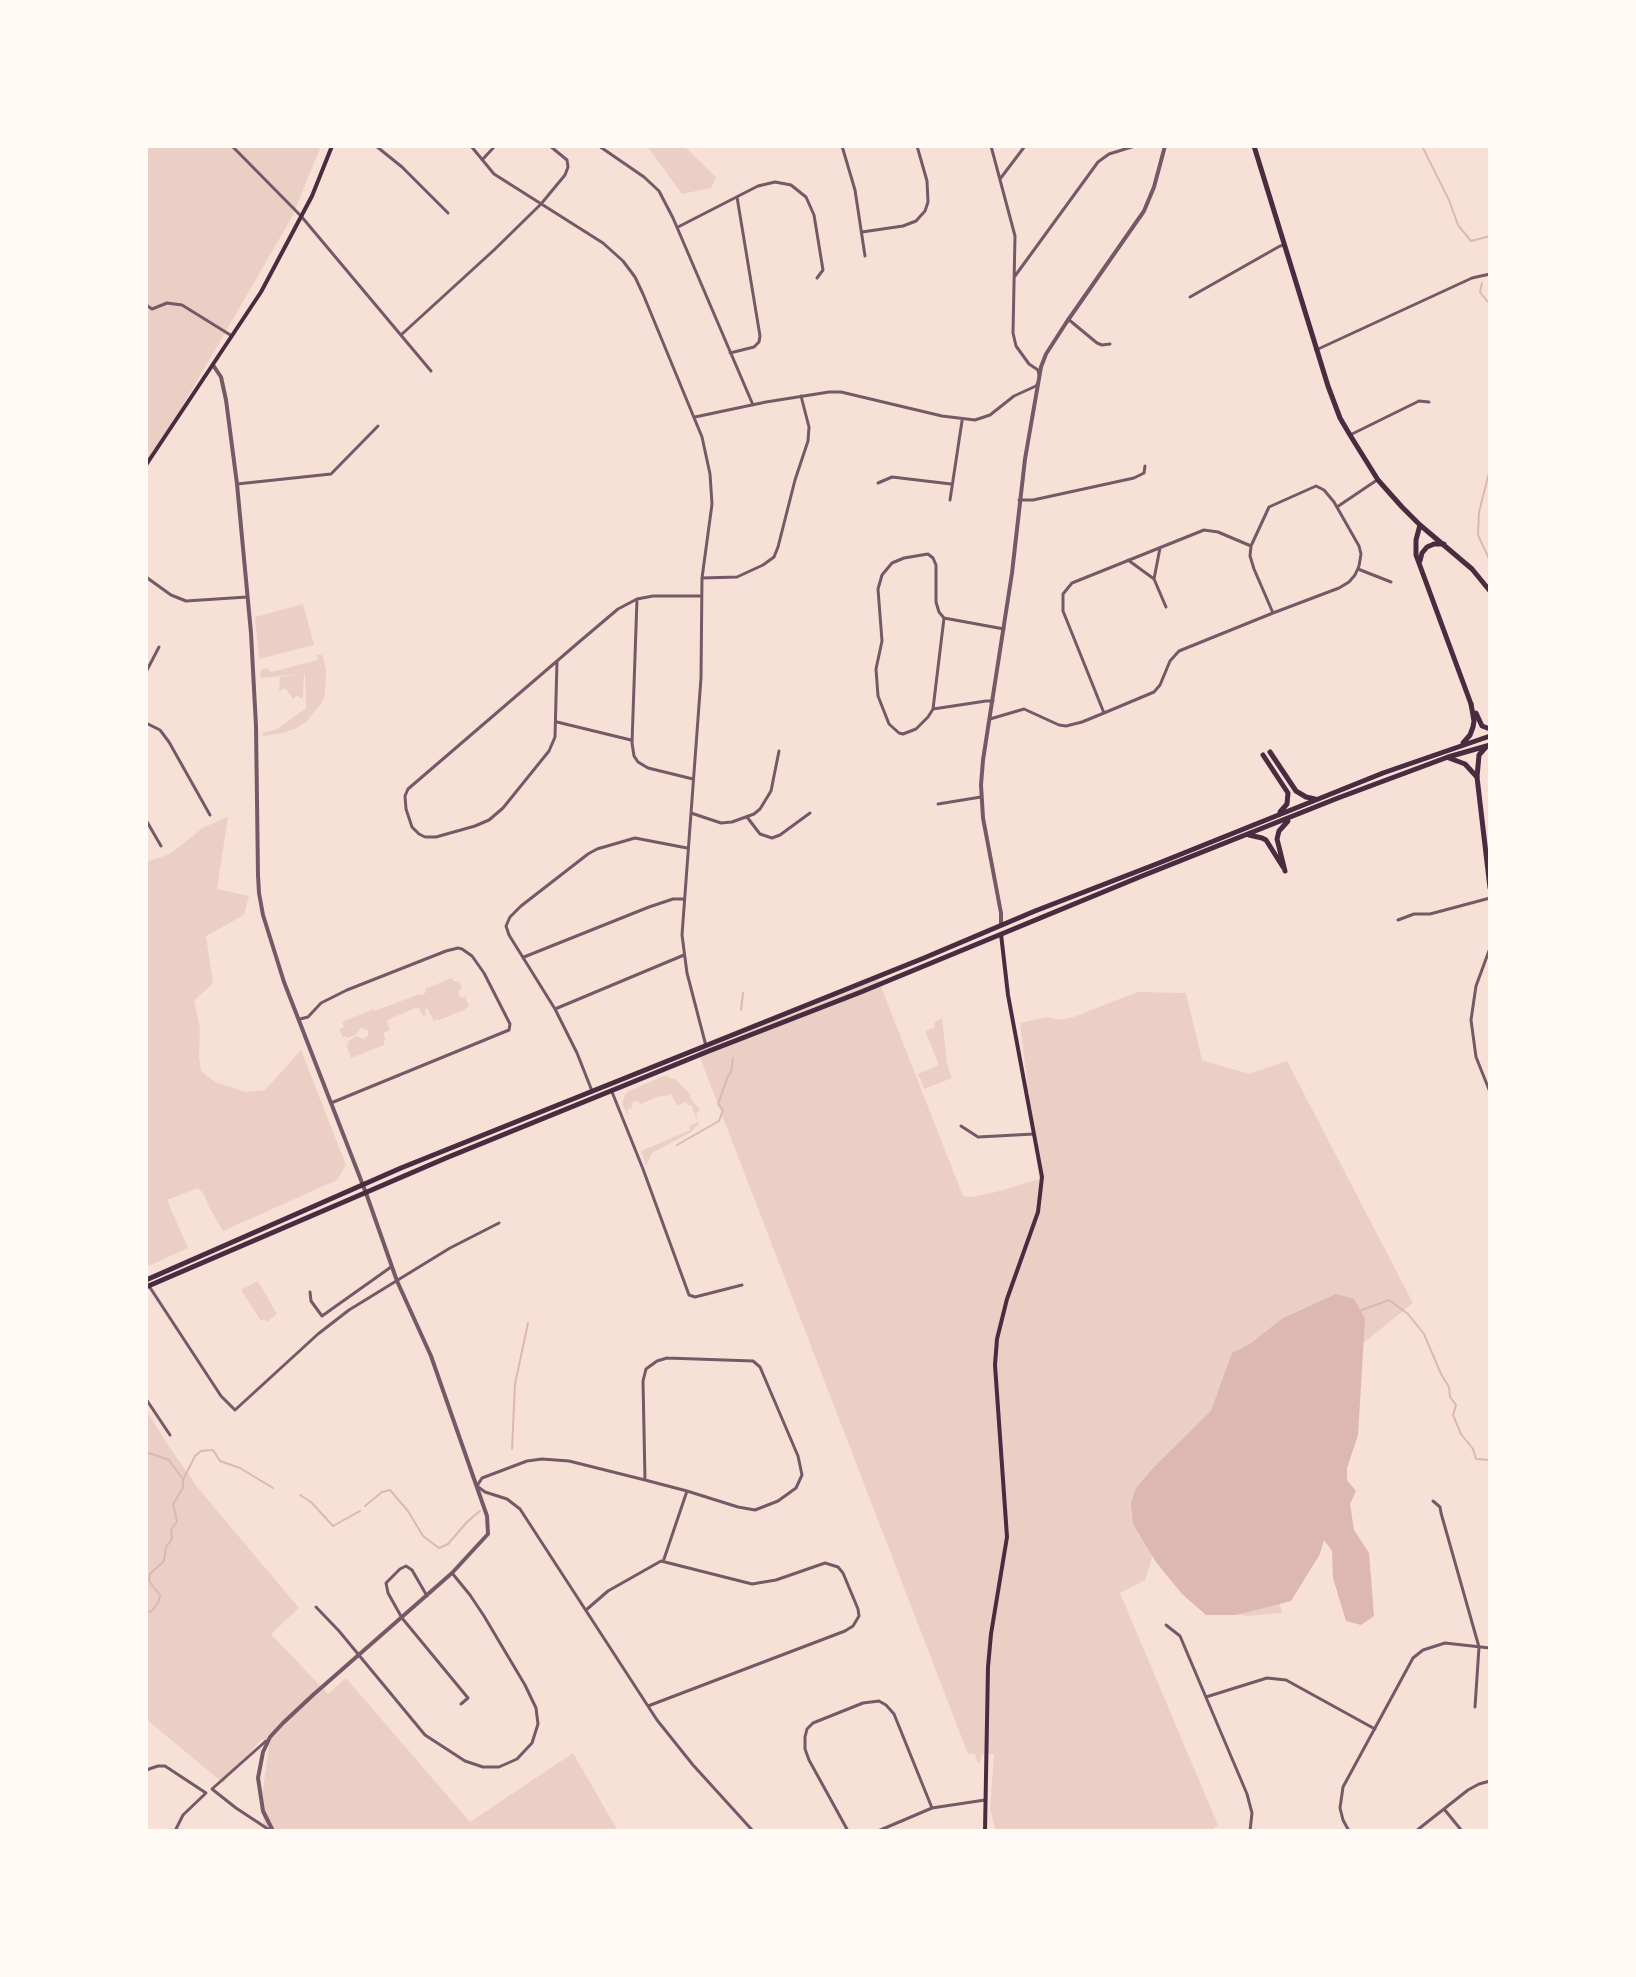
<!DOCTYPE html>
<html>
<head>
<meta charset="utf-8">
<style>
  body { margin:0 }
  #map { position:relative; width:1636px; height:1977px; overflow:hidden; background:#f7e1d7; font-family:Commissioner,sans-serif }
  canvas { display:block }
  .frame { position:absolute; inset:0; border:148px solid #fffaf5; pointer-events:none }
</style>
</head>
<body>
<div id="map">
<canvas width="1636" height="1977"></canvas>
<div class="frame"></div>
</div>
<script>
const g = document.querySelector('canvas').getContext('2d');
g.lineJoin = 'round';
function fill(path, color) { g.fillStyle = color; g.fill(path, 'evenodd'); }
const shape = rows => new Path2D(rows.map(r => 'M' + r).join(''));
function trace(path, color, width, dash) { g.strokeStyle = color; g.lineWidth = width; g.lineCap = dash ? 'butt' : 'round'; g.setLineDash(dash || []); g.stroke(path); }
fill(shape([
  [146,146,321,146,292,217,146,469],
  [647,146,684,146,716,177,711,188,682,194],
  [303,604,314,645,259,659,255,617],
  [317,655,322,655,326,669,325,694,322,702,307,721,297,728,283,733,264,736,262,733,277,729,306,708,305,674,304,674,303,699,297,696,293,699,285,688,279,691,280,677,298,674,261,678,260,672,262,669,267,668,271,672,318,660],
  [228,817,217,889,249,896,244,915,206,936,213,983,194,1001,200,1028,199,1056,201,1071,215,1082,245,1092,265,1090,301,1050,346,1165,337,1180,223,1231,210,1209,203,1193,198,1188,167,1200,188,1248,146,1267,146,862,170,854,204,827],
  [452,978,453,981,459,981,462,989,458,991,459,995,462,998,465,996,469,1006,464,1010,439,1020,435,1019,435,1023,427,1008,425,1010,426,1015,423,1016,418,1007,394,1017,387,1021,390,1030,383,1033,386,1040,384,1041,384,1045,351,1058,346,1045,349,1044,348,1041,357,1036,364,1039,368,1035,368,1031,365,1029,360,1028,356,1035,347,1038,346,1036,343,1038,339,1029,344,1027,342,1022,374,1009,375,1011,419,994,422,995,426,992,425,989],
  [878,979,963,1196,971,1197,996,1192,1039,1179,1020,1023,1047,1017,1060,1020,1073,1017,1138,992,1186,993,1202,1060,1249,1074,1287,1061,1413,1303,1240,1442,1282,1613,1247,1616,1224,1611,1159,1538,1145,1580,1120,1593,1218,1825,1210,1831,996,1831,990,1809,994,1754,982,1754,980,1763,977,1762,975,1754,968,1754,697,1050],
  [942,1018,947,1064,952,1078,924,1089,918,1074,939,1065,925,1031,935,1027,934,1022],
  [666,1075,672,1079,675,1079,690,1094,691,1099,700,1110,696,1114,699,1124,691,1132,652,1153,646,1166,641,1151,690,1130,689,1126,698,1122,691,1105,688,1105,686,1102,677,1106,671,1094,664,1097,663,1095,640,1104,638,1101,633,1102,632,1108,627,1110,629,1115,627,1115,622,1103,627,1092],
  [258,1281,277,1314,267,1322,264,1319,261,1321,241,1290],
  [146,1409,166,1442,198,1488,299,1608,271,1634,328,1694,346,1678,470,1822,573,1753,618,1831,264,1831,262,1796,269,1747,262,1739,223,1783,146,1719]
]), '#ebcfc5');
fill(shape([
  [1336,1294,1354,1299,1365,1319,1358,1435,1347,1468,1347,1480,1356,1491,1350,1504,1354,1530,1369,1553,1374,1616,1361,1625,1346,1621,1333,1578,1332,1551,1324,1540,1320,1554,1291,1601,1236,1615,1206,1615,1182,1594,1156,1562,1133,1524,1131,1503,1136,1488,1153,1468,1211,1411,1232,1353,1250,1344,1283,1318]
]), '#dcb8b0');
trace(shape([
  [1422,146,1449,200,1458,225,1471,241,1490,236],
  [1482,283,1480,292,1487,301,1490,302],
  [1490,469,1479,512,1478,535,1490,561],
  [741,1010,743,993],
  [677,1145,719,1121,723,1110,718,1104,728,1076,731,1072,733,1058],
  [1359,1311,1389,1300,1408,1314,1424,1334,1441,1374,1449,1387,1450,1397,1456,1405,1453,1415,1461,1434,1473,1449,1476,1459,1490,1460],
  [512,1449,515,1384,528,1323],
  [146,1452,169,1460,182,1478],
  [300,1495,311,1502,333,1526,360,1511],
  [365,1506,382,1492,390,1490,408,1511,423,1536,439,1548,448,1544,467,1522,480,1511],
  [146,1613,152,1611,159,1601,160,1595,149,1581,150,1574,164,1561,166,1547,172,1539,171,1530,177,1521,173,1504,183,1488,183,1480,195,1456,201,1451,213,1450,220,1461,240,1468,273,1488]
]), '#dcb8b0', 2);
trace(shape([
  [232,146,301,216,431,371],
  [376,146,402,167,448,213],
  [471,146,494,174,603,243,623,261,635,277,643,294,702,437,710,474,712,504,702,578,701,678,682,935,687,973,706,1046],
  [599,146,644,177,659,191,673,218,753,405],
  [842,146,855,190,865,256],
  [991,146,1015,236,1013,333,1016,346,1029,364,1038,370,1039,375],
  [482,160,495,146],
  [1000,179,1025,146],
  [678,227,758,186,775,182,791,185,806,197,814,215,823,270,817,278],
  [862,232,903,226,916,221,925,211,928,202,927,181,917,146],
  [1015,276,1098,162,1109,154,1135,146],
  [1190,297,1280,246,1285,245],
  [146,305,152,309,167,303,182,305,232,336],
  [1068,319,1097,343,1102,345,1110,344],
  [401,335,494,250,541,204,565,175,568,167,567,160,550,146],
  [1316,350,1472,278,1490,274],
  [730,353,754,347,759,342,760,336,737,197],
  [695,417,766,402,829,392,841,392,942,416,975,420,990,415,1014,396,1036,386,1038,383],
  [1350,435,1419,401,1429,402],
  [878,483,892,477,951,484],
  [237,484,331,474,378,426],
  [950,500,962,421],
  [1019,500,1033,500,1134,478,1144,473,1145,466],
  [1337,507,1377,480],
  [1251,546,1269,507,1316,486,1324,490,1334,502,1359,546,1361,554,1359,566,1355,575,1349,582,1339,588,1273,613],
  [928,554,933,558,936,565,936,602,939,612,944,618,933,709,928,717,916,729,903,734,899,733,889,724,878,696,876,669,882,641,878,589,882,575,892,563,904,558,928,554],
  [1128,560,1154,579,1166,607],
  [1358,569,1391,582],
  [146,577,171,595,186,601,247,597],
  [702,578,737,577,763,565,774,557,778,547,795,480,808,441,809,427,801,396],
  [1154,579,1160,548],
  [637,599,632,743,634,756,638,762,648,768,693,779],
  [944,618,1004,629],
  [557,661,408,789,405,796,406,809,412,827,419,834,425,837,436,837,475,826,489,820,503,808,549,751,555,737,557,661,579,642,618,609,637,599,653,596,700,596],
  [146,672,159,647],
  [933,709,986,701,993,701],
  [990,719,1024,709,1059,725,1066,726,1082,722,1104,713,1063,611,1063,594,1072,583,1204,530,1218,532,1251,546,1250,556,1254,569,1273,613,1179,651,1170,661,1160,685,1154,692,1104,713],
  [557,722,631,740],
  [146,723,160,730,169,742,210,815],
  [938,804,981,797],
  [691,813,721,823,732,822,754,814,760,809,771,791,779,751],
  [747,817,760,834,772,838,780,835,810,813],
  [146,820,161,846],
  [1398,920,1414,914,1430,914,1490,898],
  [1490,948,1476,986,1471,1020,1476,1057,1490,1092],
  [524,957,649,907,673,899,684,899],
  [555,1009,684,955],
  [300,1019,308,1017,321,1003,347,990,446,951,458,948,462,949,472,956,484,973,510,1024,509,1030,331,1103],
  [592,1091,577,1053,555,1009,509,935,506,926,510,917,521,906,588,854,597,849,635,838,687,848],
  [612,1092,643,1169,689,1295,695,1297,742,1285],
  [961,1126,978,1137,1034,1134],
  [149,1286,221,1396,235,1410,318,1334,349,1310,450,1248,499,1223],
  [310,1292,311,1301,322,1316,391,1267],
  [667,1358,753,1361,760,1367,798,1456,802,1475,796,1488,778,1501,755,1510,738,1507,687,1491,645,1480,643,1381,646,1369,657,1361,667,1358],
  [146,1399,170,1435],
  [645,1480,569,1461,542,1459,527,1461,482,1478,477,1486,485,1492,507,1499,520,1509,657,1720,693,1765,753,1831],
  [1433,1501,1440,1507,1441,1513,1479,1647,1475,1707],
  [664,1559,687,1491],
  [427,1596,412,1570,406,1566,400,1569,386,1583,388,1593,402,1618,468,1698,461,1704],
  [316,1607,339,1631,425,1735,465,1761,483,1767,499,1767,517,1759,532,1743,538,1724,536,1708,525,1685,484,1616,470,1595,452,1573],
  [586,1610,608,1591,661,1561,752,1584,776,1580,825,1563,838,1567,843,1573,858,1609,859,1616,853,1626,845,1631,648,1706],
  [1166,1625,1180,1636,1247,1794,1252,1813,1250,1831],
  [1206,1697,1267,1678,1286,1680,1375,1729],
  [266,1741,212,1789,236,1808,271,1831],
  [146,1770,158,1766,165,1766,206,1793],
  [1444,1809,1462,1831],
  [175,1831,183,1815,205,1794],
  [848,1831,809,1760,805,1749,805,1737,807,1729,813,1723,863,1703,879,1701,886,1705,894,1714,932,1808],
  [878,1831,932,1808,985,1800],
  [1349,1831,1343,1820,1340,1808,1343,1787,1413,1658,1423,1650,1445,1643,1490,1648],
  [1416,1831,1468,1790,1479,1784,1490,1781]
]), '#755966', 3);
trace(shape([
  [213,365,221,377,226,400,237,484,251,633,256,726,258,875,259,893,263,915,284,982,366,1193,397,1281,431,1356,487,1516,488,1534,452,1573,313,1695,283,1723,270,1737,263,1752,258,1778,263,1811,273,1831],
  [1001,924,1001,913,983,818,981,785,983,760,1012,573,1025,459,1041,367,1046,354,1066,323,1144,211,1154,187,1165,146]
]), '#755966', 4);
trace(shape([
  [146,465,261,292,312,196,332,146],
  [985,1831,988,1667,991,1634,1007,1537,995,1365,997,1339,1007,1299,1038,1212,1042,1177,1008,995,1001,934]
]), '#4a2c40', 4);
trace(shape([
  [1254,146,1328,386,1340,418,1350,435,1378,480,1402,507,1420,525,1472,569,1490,591],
  [1420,525,1416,540,1416,555,1471,704],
  [1420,561,1422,553,1427,547,1434,544,1444,544],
  [1477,777,1490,888]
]), '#4a2c40', 5);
trace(shape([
  [1476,713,1482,726,1490,729],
  [1463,743,1470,735,1473,727,1474,721,1471,704],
  [1270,752,1296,791,1306,797,1315,799],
  [1263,755,1288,793,1287,804,1280,812],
  [1449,758,1465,764,1476,776],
  [1477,777,1479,755,1486,747],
  [1249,835,1262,838,1266,840,1283,867],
  [1285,871,1277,839,1279,831,1288,821],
  [146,1280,401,1168,924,958,1035,911,1159,863,1383,773,1490,736],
  [146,1287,446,1158,709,1051,861,992,1142,876,1338,798,1448,757,1490,745]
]), '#4a2c40', 5);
</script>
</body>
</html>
